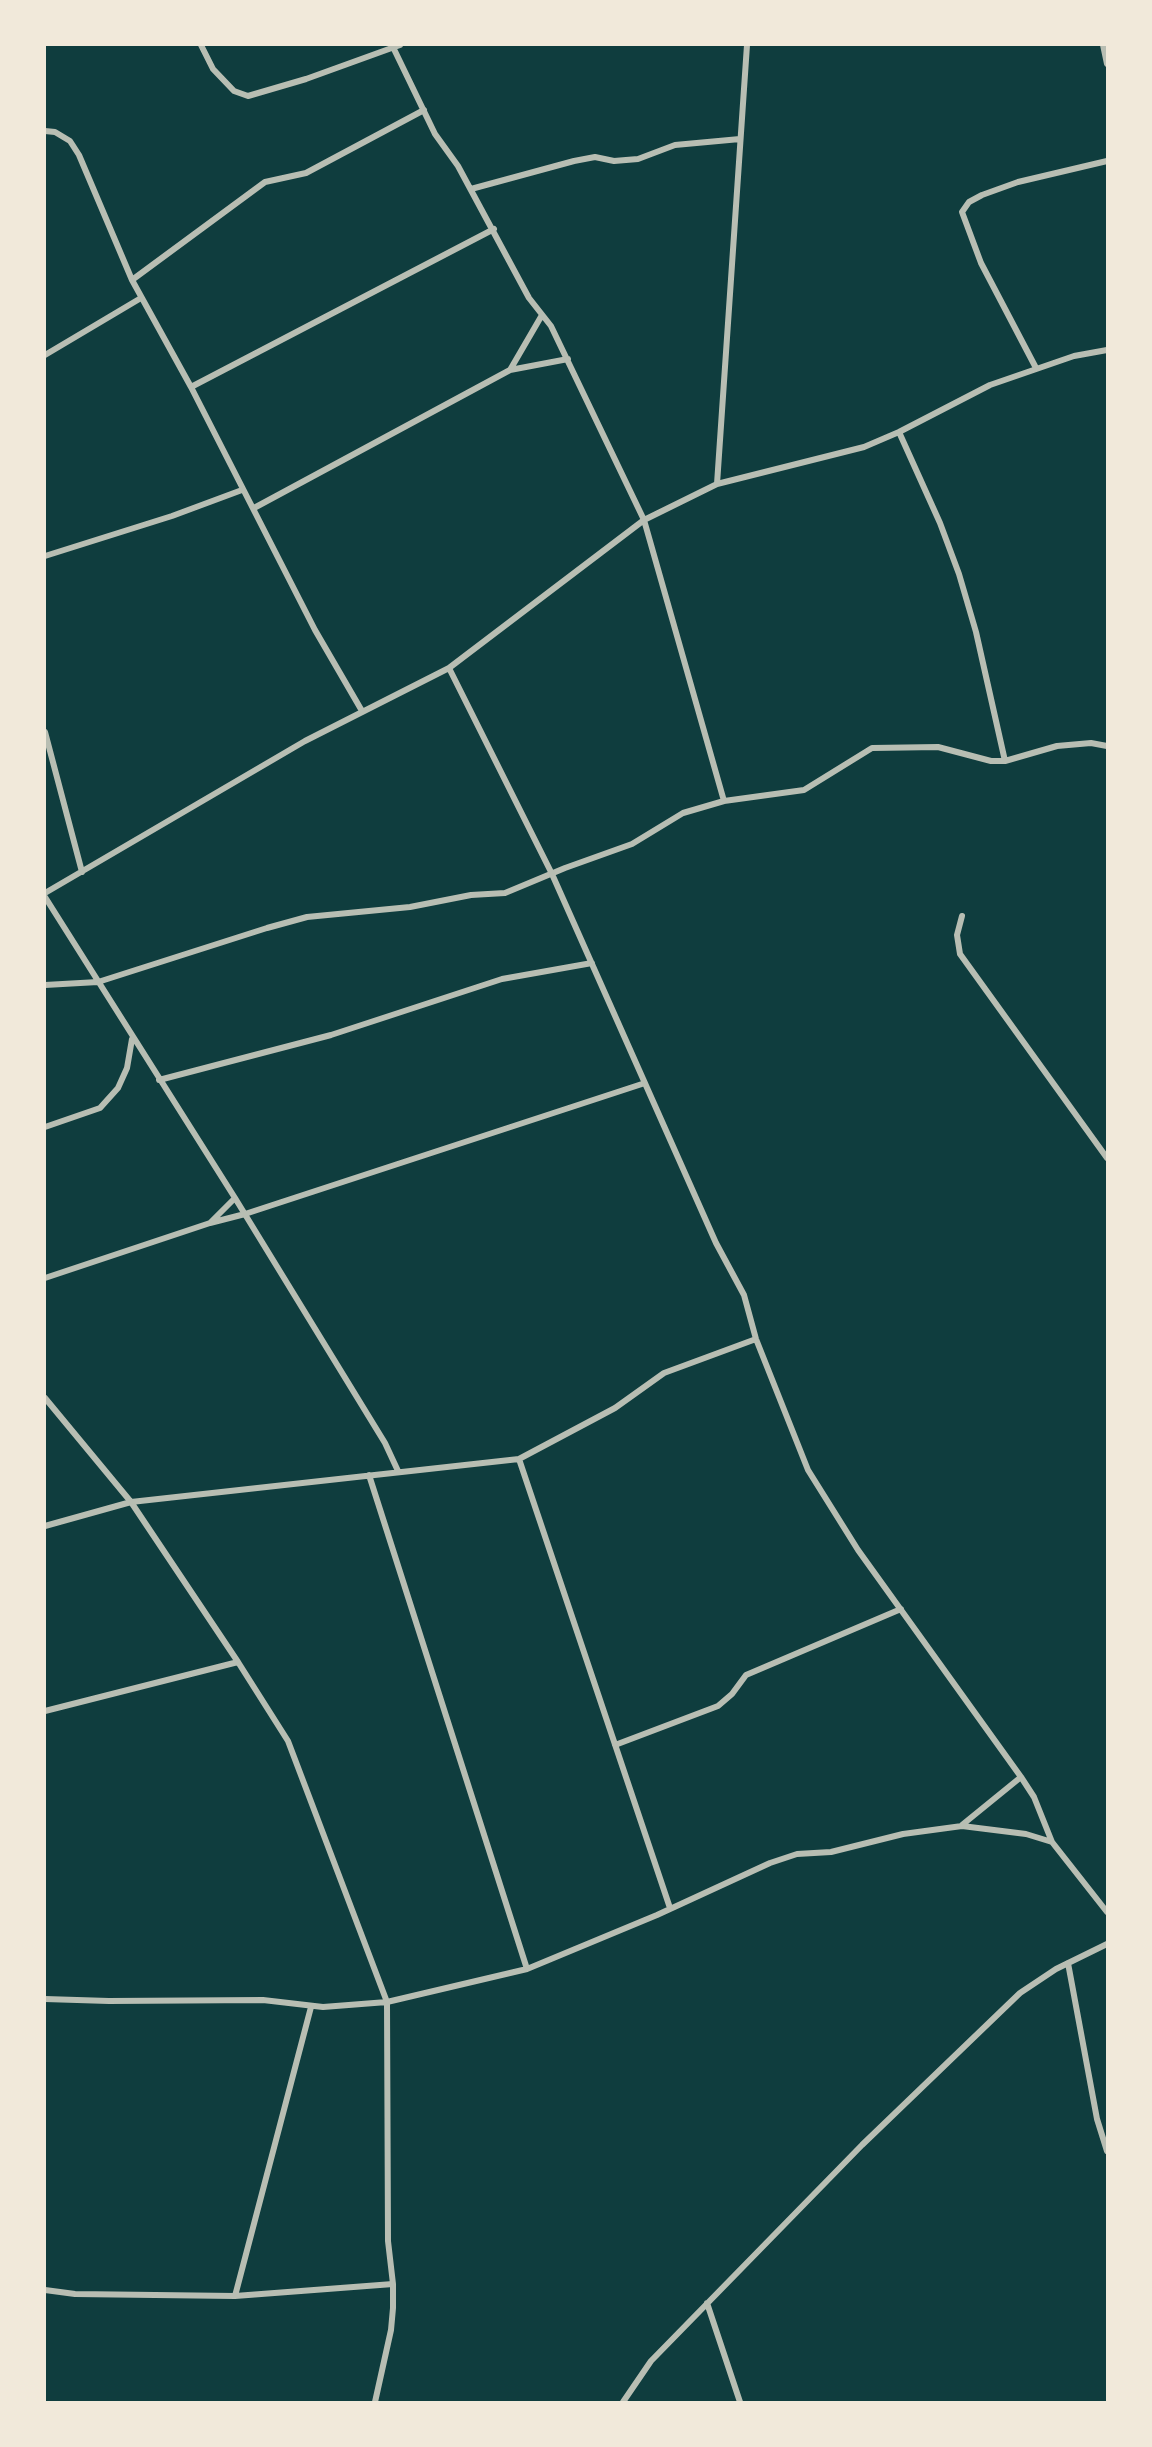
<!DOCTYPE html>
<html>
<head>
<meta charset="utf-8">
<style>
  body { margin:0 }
  #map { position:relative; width:1152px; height:2447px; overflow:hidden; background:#0f3d3e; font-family:"Roboto Serif",serif }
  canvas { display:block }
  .frame { position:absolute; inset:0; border:46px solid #f1e9da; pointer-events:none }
</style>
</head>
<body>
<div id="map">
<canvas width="1152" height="2447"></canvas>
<div class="frame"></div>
</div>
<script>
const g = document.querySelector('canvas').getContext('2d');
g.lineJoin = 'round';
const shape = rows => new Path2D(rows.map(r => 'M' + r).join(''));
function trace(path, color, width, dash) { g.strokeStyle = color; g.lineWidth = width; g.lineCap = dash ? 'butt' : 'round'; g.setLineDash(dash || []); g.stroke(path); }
trace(shape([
  [201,45,213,69,234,91,248,96,306,79,400,45],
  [392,45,435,134,458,166,529,298,551,326,644,520,724,801],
  [1103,45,1107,64],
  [45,131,55,132,70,141,79,155,132,280,191,387,315,630,362,711],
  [471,189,574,161,595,157,614,161,638,159,675,145,740,139],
  [132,280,265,182,306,173,424,110],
  [45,355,141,298],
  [1036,368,981,263,962,212,969,202,982,195,1018,182,1107,161],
  [510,370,542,315],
  [191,387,494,229],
  [899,432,940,523,959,574,976,632,1005,761],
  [717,484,747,45],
  [254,508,510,370,568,359],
  [45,556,172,516,242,490],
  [449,668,552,874,716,1243,744,1295,756,1339,808,1470,858,1550,1021,1777,1034,1797,1052,1842,1107,1912],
  [45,732,82,872],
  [45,893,305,741,449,668,644,520,717,484,864,447,899,432,990,385,1074,356,1107,350],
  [45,897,235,1198,385,1443,398,1471],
  [962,916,957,935,960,954,1107,1158],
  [45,985,98,982,267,928,307,917,410,907,471,895,505,893,565,868,632,844,683,813,724,801,804,790,872,748,938,747,991,761,1005,761,1057,746,1091,743,1107,746],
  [159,1080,331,1035,502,979,592,963],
  [45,1127,100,1108,118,1088,127,1068,132,1039],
  [210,1223,245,1214,645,1083],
  [45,1278,210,1223,235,1198],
  [45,1398,131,1502,238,1662,288,1741,387,2002,388,2241,393,2284,393,2308,391,2330,375,2402],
  [519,1459,670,1908],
  [369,1475,527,1969],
  [45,1526,131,1502,519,1459,615,1408,664,1373,756,1339],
  [45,1711,238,1662],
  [615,1745,718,1706,732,1694,746,1675,901,1609],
  [962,1825,1021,1777],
  [1068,1963,1097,2119,1107,2151],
  [45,1999,109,2001,263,2000,323,2007,387,2002,527,1969,657,1915,770,1863,797,1854,831,1852,903,1834,962,1826,1026,1834,1052,1842],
  [45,2290,75,2294,235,2296,393,2284],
  [235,2296,311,2007],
  [707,2303,740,2402],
  [623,2402,651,2361,862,2145,1020,1993,1056,1969,1107,1944]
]), '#b8beb3', 6);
</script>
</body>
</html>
